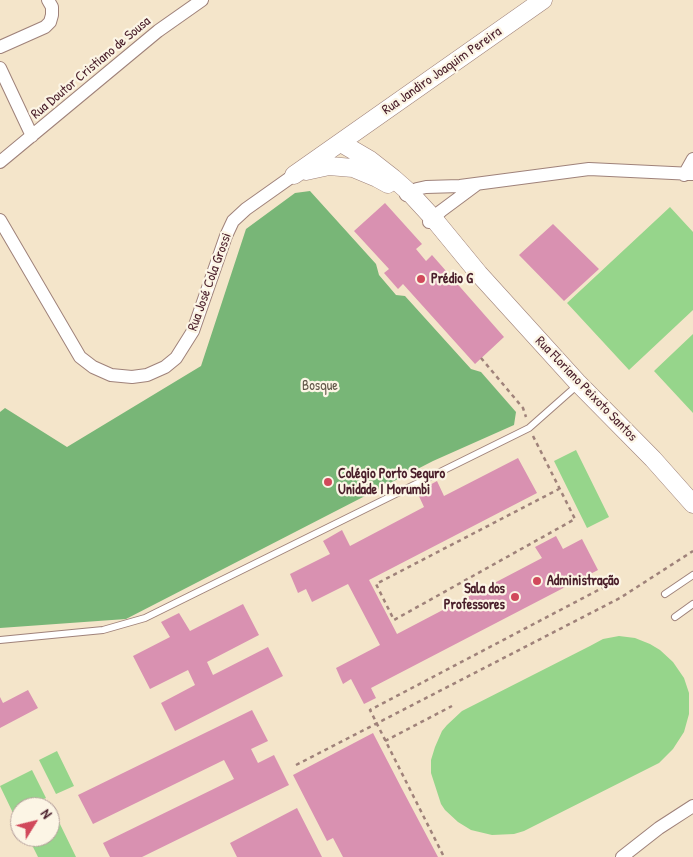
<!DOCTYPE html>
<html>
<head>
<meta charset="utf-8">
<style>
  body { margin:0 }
  #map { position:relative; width:693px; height:857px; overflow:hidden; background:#f4e5ca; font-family:"Patrick Hand",sans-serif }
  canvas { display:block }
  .north { position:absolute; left:10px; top:797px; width:50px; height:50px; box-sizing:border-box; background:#fcf5e5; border:1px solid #b59f9b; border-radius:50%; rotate:54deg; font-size:14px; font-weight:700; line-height:20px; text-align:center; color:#4a1f2b }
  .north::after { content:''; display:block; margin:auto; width:18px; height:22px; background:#d1495b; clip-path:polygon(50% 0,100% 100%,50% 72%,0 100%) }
</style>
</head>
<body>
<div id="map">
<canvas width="693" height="857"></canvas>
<div class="north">N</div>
</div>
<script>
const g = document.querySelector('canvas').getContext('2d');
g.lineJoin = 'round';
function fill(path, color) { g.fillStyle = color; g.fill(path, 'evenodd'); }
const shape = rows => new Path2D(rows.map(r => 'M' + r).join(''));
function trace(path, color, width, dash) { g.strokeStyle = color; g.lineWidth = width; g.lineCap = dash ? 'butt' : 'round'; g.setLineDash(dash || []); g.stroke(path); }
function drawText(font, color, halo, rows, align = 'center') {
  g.font = font + ' "Patrick Hand",sans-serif'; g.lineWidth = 4.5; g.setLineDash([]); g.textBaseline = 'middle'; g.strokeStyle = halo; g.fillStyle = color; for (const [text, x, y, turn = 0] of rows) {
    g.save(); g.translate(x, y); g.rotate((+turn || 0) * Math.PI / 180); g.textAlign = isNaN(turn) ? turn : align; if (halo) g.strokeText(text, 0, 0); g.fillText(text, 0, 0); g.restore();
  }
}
fill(shape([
  [670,207,693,232,693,310,629,370,567,303],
  [693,334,693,413,654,371],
  [576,450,609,517,587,528,554,461],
  [619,636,635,638,650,644,660,650,673,662,684,678,689,693,689,714,684,732,673,749,659,763,524,831,514,834,492,835,471,830,458,822,445,810,441,804,431,773,431,760,435,747,442,731,447,725,462,711,590,646,603,639],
  [57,751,74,786,56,794,39,760],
  [32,770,46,798,27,807,20,807,20,810,13,813,0,786],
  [58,820,76,857,38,857,28,837,50,837,50,824]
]), '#96d58b');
fill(shape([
  [310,191,376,264,379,275,396,295,405,296,471,369,481,372,516,412,514,425,433,461,126,619,0,628,0,412,5,408,67,447,201,366,246,229,295,193]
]), '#78b677');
fill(shape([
  [385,203,422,244,416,249,426,261,432,255,504,337,475,364,403,284,398,289,384,273,389,269,354,231],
  [553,224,599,269,564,301,519,255],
  [518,458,537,493,369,580,397,634,542,558,535,547,556,536,563,549,582,539,598,570,371,688,376,698,364,704,351,679,343,684,336,668,380,645,348,584,312,602,306,589,298,593,290,574,330,554,323,541,342,530,350,546,424,507,417,492,437,481,444,496],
  [243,604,259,635,207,662,213,675,268,647,283,676,175,731,161,703,195,685,188,670,150,689,133,656,170,637,161,622,179,613,190,631],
  [28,690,38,708,0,728,0,697,3,703],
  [252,710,268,741,251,749,258,763,274,755,289,785,142,857,110,857,103,843,234,779,224,760,93,824,78,795],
  [373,733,402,789,438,857,343,857,333,838,327,841,293,775],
  [297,808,322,857,237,857,230,843]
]), '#d991b1');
const lane = shape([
  [665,594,693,575],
  [675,617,693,604],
  [0,640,103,630,145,618,529,428,572,390,576,383]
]);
const street = shape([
  [0,47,45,27,50,22,52,15,52,7,48,0],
  [0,68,32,136],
  [0,162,158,31,202,0],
  [684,175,693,159],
  [406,195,417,189,426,187,460,186,589,169,693,174],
  [0,220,80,357,93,367,111,375,132,377,147,375,165,367,176,358,193,331,226,236,233,221,246,209,294,175],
  [429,222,441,211,476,185],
  [622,857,659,828,693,806]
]);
const secondary = shape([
  [341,143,370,160,393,178,410,193,433,218,479,274,577,382,653,459,693,504],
  [306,171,329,166,353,168,377,178,388,184],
  [294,175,543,0]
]);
trace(lane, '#9f827a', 8);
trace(street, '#9f827a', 14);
trace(secondary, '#9f827a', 19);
trace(shape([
  [481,358,523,408,526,417],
  [533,436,575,519,394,620,376,584,559,489],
  [385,741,452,706],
  [296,765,620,598,693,551],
  [443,855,370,710,606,586]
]), '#9f827a', 2.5, [4, 4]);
trace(lane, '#fff', 6);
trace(street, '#fff', 12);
trace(secondary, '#fff', 18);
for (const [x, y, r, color] of [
  [421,279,5,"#d1495b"],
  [328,482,5,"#d1495b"],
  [537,581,5,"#d1495b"],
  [515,597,5,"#d1495b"]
]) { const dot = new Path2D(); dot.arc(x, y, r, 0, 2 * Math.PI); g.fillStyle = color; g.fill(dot); trace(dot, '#fcf5e5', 2); }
drawText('14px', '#4a1f2b', '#fcf5e5', [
  ["Rua Doutor Cristiano de Sousa",91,68,-40],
  ["Rua Jandiro Joaquim Pereira",442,71,-35],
  ["Rua José Cola Grossi",210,282,-70],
  ["Rua Floriano Peixoto Santos",586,389,46]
]);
drawText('bold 14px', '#4a1f2b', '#fcf5e5', [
  ["Prédio G",431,279],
  ["Colégio Porto Seguro",338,474],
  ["Unidade I Morumbi",338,490],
  ["Administração",547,581],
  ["Sala dos",505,589,"right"],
  ["Professores",505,605,"right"]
], 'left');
drawText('14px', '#615648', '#fcf5e5', [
  ["Bosque",320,386]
]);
</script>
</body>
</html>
